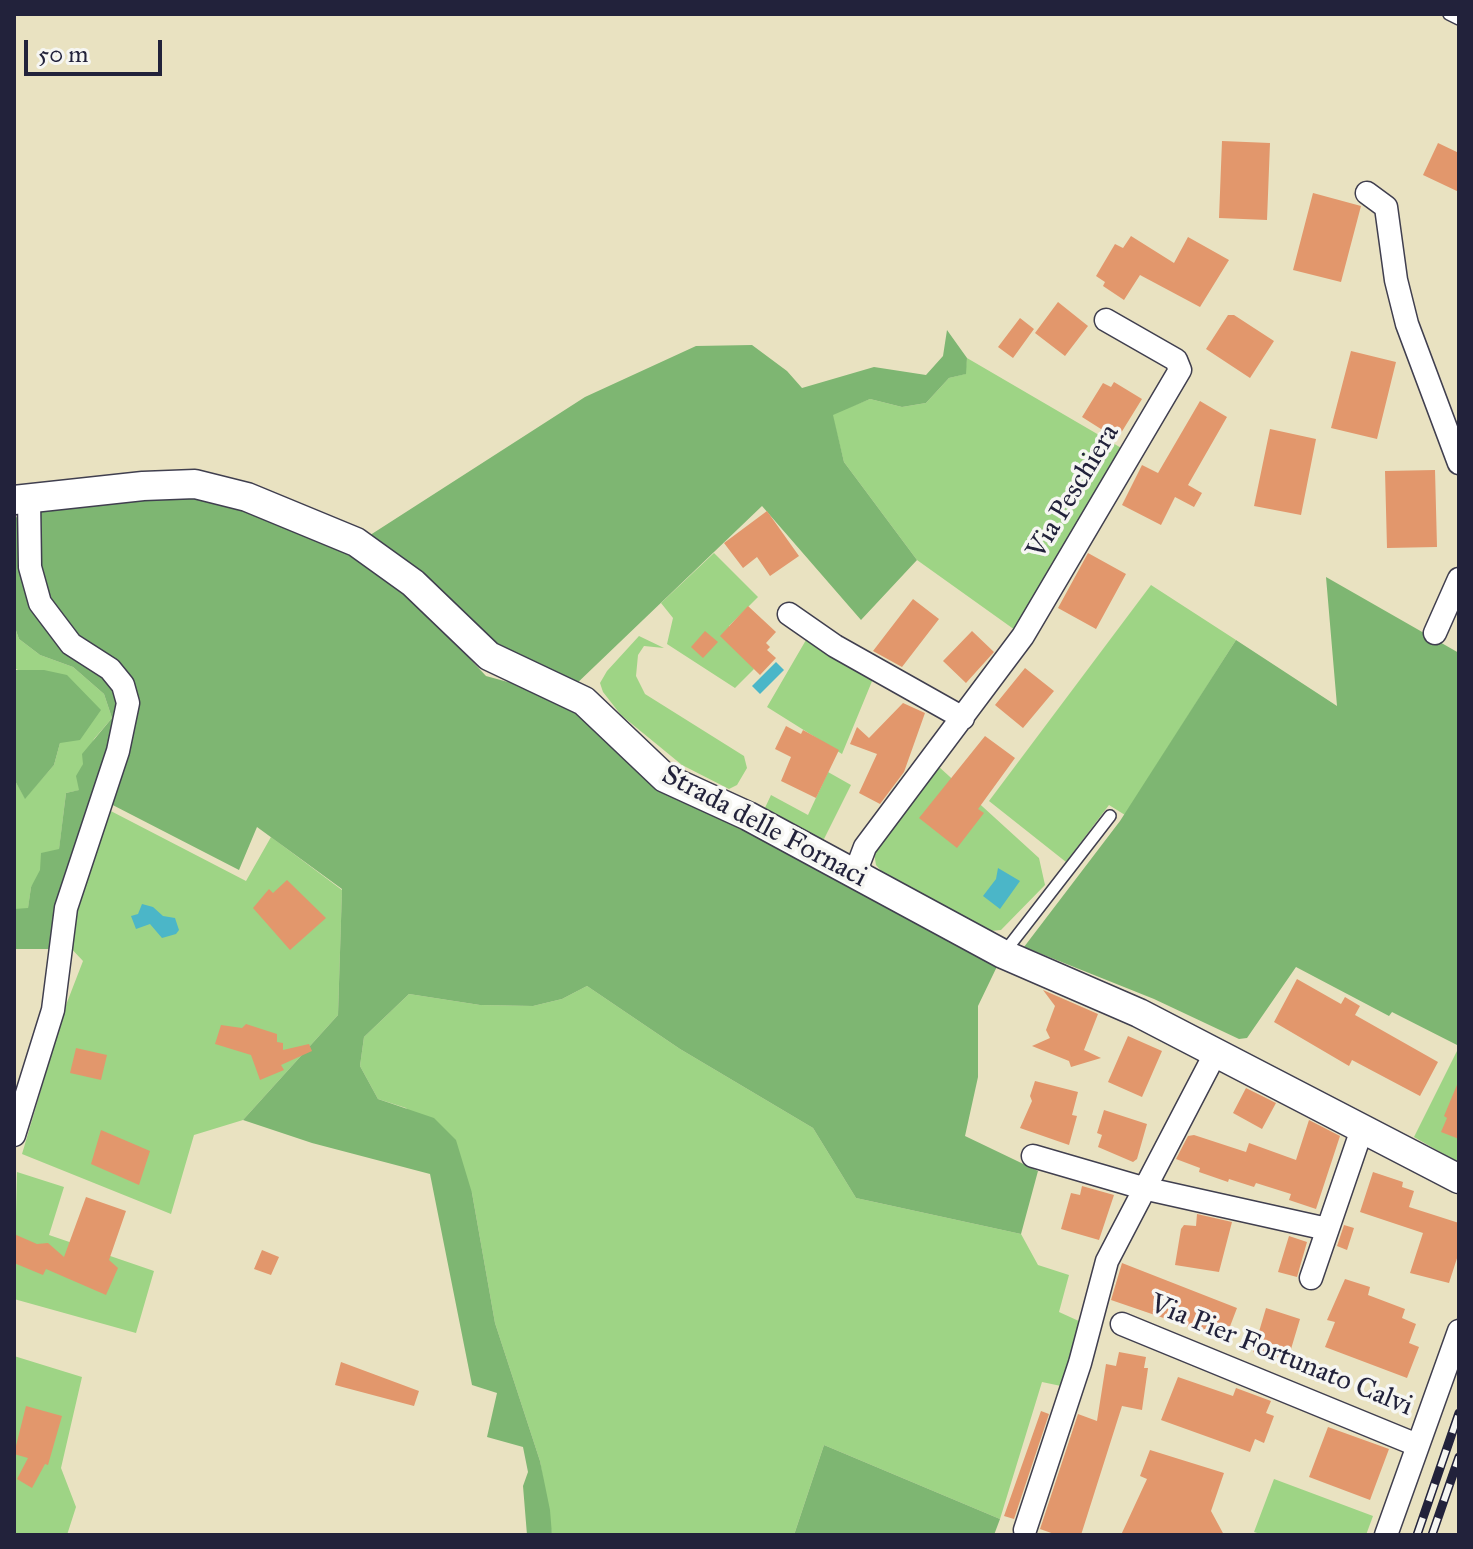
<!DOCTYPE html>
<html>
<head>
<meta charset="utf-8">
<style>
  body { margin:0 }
  #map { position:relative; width:1473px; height:1549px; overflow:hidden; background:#e9e2c1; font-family:"IM FELL Great Primer",serif }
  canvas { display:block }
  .frame { position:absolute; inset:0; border:16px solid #22223b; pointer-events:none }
  .scale { position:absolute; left:24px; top:40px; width:138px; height:36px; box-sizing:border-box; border:4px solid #22223b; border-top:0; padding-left:10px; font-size:24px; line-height:28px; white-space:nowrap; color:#22223b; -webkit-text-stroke:6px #f6f6f2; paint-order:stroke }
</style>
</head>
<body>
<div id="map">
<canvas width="1473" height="1549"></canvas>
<div class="frame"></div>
<div class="scale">50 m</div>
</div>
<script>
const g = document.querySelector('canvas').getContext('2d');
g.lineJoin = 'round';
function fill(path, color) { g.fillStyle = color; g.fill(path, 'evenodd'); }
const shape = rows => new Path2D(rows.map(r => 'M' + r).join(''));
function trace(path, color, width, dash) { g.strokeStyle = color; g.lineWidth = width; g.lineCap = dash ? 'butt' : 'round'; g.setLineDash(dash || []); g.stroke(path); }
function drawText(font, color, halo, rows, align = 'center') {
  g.font = font + ' "IM FELL Great Primer",serif'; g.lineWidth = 7; g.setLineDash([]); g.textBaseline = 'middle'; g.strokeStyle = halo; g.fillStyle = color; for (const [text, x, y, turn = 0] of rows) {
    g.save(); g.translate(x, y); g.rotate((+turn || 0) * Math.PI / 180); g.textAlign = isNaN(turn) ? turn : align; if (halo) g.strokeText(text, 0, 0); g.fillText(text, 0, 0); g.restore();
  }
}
fill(shape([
  [967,358,1123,449,1015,630,917,560,844,462,832,414,870,399,902,407,926,403,949,378,965,374],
  [714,553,758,597,729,626,754,669,735,688,667,644,673,618,661,603],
  [1151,585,1236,640,1125,815,1109,805,1066,862,989,801],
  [14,625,19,639,40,655,73,667,104,694,112,718,94,739,83,764,80,790,66,793,59,850,31,887,28,909,14,909,14,779,25,798,54,765,60,743,17,669,14,670],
  [639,636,664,648,644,646,638,655,636,676,645,694,744,756,747,768,737,785,729,789,682,765,621,715,603,692,600,683,607,671],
  [806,640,875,674,842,754,767,707],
  [938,766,1039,858,1045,885,1001,930,990,931,883,873,876,865,874,853],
  [828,772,851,785,824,839,809,837,764,810,771,795,808,815],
  [105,808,246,881,271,837,342,890,338,1015,243,1120,194,1135,171,1214,22,1154,66,1005,83,961,66,943],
  [587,986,680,1049,813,1128,856,1198,1021,1234,1038,1265,1069,1275,1059,1312,1081,1322,1061,1386,1042,1382,1000,1519,824,1445,794,1535,552,1535,540,1461,495,1323,472,1193,406,1108,378,1099,360,1066,364,1037,409,994,480,1005,533,1006,562,999],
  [1459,1047,1459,1163,1414,1137],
  [17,1172,64,1187,49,1235,154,1271,136,1333,14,1299],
  [14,1356,82,1377,61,1468,76,1507,67,1535,14,1535],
  [1274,1479,1373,1516,1366,1535,1264,1535,1254,1532]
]), '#9ed485');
fill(shape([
  [947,330,967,358,966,374,949,378,926,403,902,407,870,399,833,415,844,462,917,560,861,620,762,506,572,688,483,643,364,539,585,397,696,346,752,345,787,371,802,388,874,367,926,375,943,356],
  [195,490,352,547,406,591,486,676,559,696,705,806,837,880,1003,954,978,1006,978,1077,965,1136,1038,1171,1021,1234,856,1198,813,1128,680,1049,587,986,562,999,533,1006,480,1005,409,994,364,1037,360,1066,378,1099,434,1118,456,1140,472,1193,495,1323,540,1461,550,1510,552,1535,527,1535,523,1486,528,1472,523,1447,487,1437,497,1393,472,1385,430,1174,312,1143,243,1120,338,1015,342,889,257,827,239,870,101,799,54,949,14,949,14,909,28,908,31,887,40,870,41,853,59,849,66,793,79,790,76,776,83,764,82,754,112,718,104,694,73,667,40,655,19,639,14,625,14,515,24,524,29,499],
  [1326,577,1459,653,1459,1046,1392,1012,1389,1016,1296,967,1247,1038,1239,1039,1154,999,1024,947,1120,821,1236,640,1337,706],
  [14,670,44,670,67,675,101,710,80,740,60,743,54,765,25,799,14,779],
  [824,1445,1000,1519,994,1535,794,1535]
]), '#7eb672');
fill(shape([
  [776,662,784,670,760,694,752,686],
  [998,868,1020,881,1000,909,983,896,996,879],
  [142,904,153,907,163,916,175,918,179,930,176,934,162,938,150,924,136,929,131,916,138,914]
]), '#4bb6c8');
fill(shape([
  [1222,141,1270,143,1267,220,1219,218],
  [1438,143,1459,153,1459,192,1423,175],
  [1313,193,1361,206,1341,282,1293,270],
  [1131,236,1174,263,1188,237,1229,260,1200,307,1140,275,1124,300,1103,286,1105,282,1096,276,1115,244,1123,248],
  [1058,302,1088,326,1065,356,1035,333],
  [1228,315,1234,315,1274,341,1250,378,1206,349],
  [1020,318,1034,329,1013,358,998,347],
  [1351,351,1396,362,1377,439,1331,428],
  [1114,382,1142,399,1121,433,1116,430,1112,436,1082,417,1103,383,1111,387],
  [1200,401,1227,417,1188,485,1202,493,1194,507,1175,497,1161,525,1122,505,1142,465,1158,473],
  [1270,429,1316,439,1301,515,1254,506],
  [1435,470,1437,547,1387,548,1385,471],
  [767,511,799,556,770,576,757,557,743,568,724,543],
  [1088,553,1126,574,1096,629,1058,608],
  [913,599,939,619,902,667,873,651],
  [748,606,776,632,766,643,770,647,767,650,776,658,760,675,720,636],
  [705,631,718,642,703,658,691,647],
  [972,631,994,652,966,683,943,661],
  [1025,668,1054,691,1023,728,995,705],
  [903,703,925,713,904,772,880,804,859,793,877,754,850,744,857,727,869,738],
  [786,726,801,734,803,730,839,750,816,798,781,781,791,757,775,749],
  [985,736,1015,758,978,809,984,813,957,848,919,818],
  [287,880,326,918,290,950,253,908,269,889,273,893],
  [1297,979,1341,1004,1345,997,1360,1006,1355,1015,1438,1062,1420,1096,1352,1060,1349,1066,1274,1022],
  [1043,990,1098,1014,1084,1050,1101,1058,1071,1067,1069,1061,1032,1046,1050,1038,1046,1030,1055,1006],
  [246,1024,277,1034,277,1042,283,1043,283,1050,309,1044,312,1051,281,1065,284,1070,260,1080,251,1055,215,1044,221,1025,242,1028],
  [1128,1036,1162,1051,1142,1097,1108,1082],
  [76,1048,107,1055,101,1080,70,1073],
  [1459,1080,1459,1139,1441,1132,1447,1118,1444,1116],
  [1035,1081,1078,1092,1072,1115,1077,1116,1069,1145,1020,1128,1032,1101,1030,1096],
  [1246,1088,1276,1103,1262,1129,1233,1113],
  [1104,1110,1147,1124,1137,1159,1133,1162,1098,1147,1102,1135,1097,1133],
  [1309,1120,1340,1136,1316,1209,1289,1200,1291,1194,1256,1183,1254,1187,1229,1179,1228,1182,1199,1172,1200,1168,1176,1159,1188,1136,1194,1135,1246,1152,1249,1143,1296,1160],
  [101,1130,150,1151,139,1185,91,1164],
  [1373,1172,1403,1182,1402,1187,1414,1191,1409,1207,1459,1223,1459,1252,1449,1283,1410,1273,1423,1233,1360,1212],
  [1082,1186,1114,1195,1099,1240,1061,1229,1071,1193,1080,1195],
  [86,1197,126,1211,109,1260,118,1268,106,1295,46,1269,43,1275,14,1263,14,1234,37,1244,48,1243,64,1257],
  [1197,1214,1232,1222,1219,1272,1175,1265,1181,1229,1184,1225,1196,1226],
  [1344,1225,1354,1228,1347,1250,1337,1246],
  [1289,1236,1307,1242,1297,1277,1278,1272],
  [262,1250,279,1257,271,1275,254,1269],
  [1122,1263,1237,1308,1229,1329,1222,1338,1111,1300],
  [1345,1279,1370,1287,1368,1295,1405,1309,1402,1318,1416,1324,1409,1343,1419,1347,1407,1378,1325,1347,1335,1322,1327,1320],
  [1266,1308,1300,1319,1288,1359,1253,1352],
  [1119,1352,1146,1357,1144,1368,1148,1368,1142,1410,1122,1406,1081,1535,1057,1535,1040,1529,1078,1414,1097,1421,1106,1364,1116,1366],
  [341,1362,419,1391,414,1406,335,1385],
  [1178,1377,1233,1396,1236,1388,1271,1401,1266,1413,1274,1416,1264,1443,1255,1439,1250,1452,1161,1420],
  [26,1406,62,1416,48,1465,45,1464,32,1488,17,1479,28,1458,14,1454],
  [1041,1411,1049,1414,1014,1519,1004,1516],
  [1328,1427,1389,1449,1370,1500,1309,1477],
  [1150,1450,1224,1473,1211,1511,1224,1535,1121,1535,1147,1479,1140,1476]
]), '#e2976c');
const service = shape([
  [1449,14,1459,19],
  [1003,954,1110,816]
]);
const minor = shape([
  [1367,193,1386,207,1396,280,1407,324,1459,463],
  [789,614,835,646,963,718],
  [1435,633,1459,579],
  [854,876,865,847,1023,636,1180,370,1176,360,1106,320],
  [14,1135,53,1010,66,908,118,751,128,703,123,685,110,669,71,644,40,603,30,567,29,499],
  [1033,1156,1143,1188,1327,1229],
  [1311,1278,1362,1129],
  [1122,1324,1417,1445],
  [1025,1530,1080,1363,1107,1261,1216,1052],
  [1386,1535,1459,1331]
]);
const tertiary = shape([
  [14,500,143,486,195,484,247,497,356,542,413,583,489,656,584,701,665,778,748,816,1003,954,1139,1013,1459,1179]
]);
trace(service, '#403f4f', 14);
trace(minor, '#403f4f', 25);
trace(tertiary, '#403f4f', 31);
trace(service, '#fff', 11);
trace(minor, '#fff', 22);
trace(tertiary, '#fff', 28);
const rail = shape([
  [1417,1535,1459,1413],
  [1432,1535,1459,1457]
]);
trace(rail, '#22223b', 9);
trace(rail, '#f6f6f2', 6, [18]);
drawText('28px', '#22223b', '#f6f6f2', [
  ["Via Peschiera",1074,492,-59],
  ["Strada delle Fornaci",764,827,28],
  ["Via Pier Fortunato Calvi",1281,1356,22]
]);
</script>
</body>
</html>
